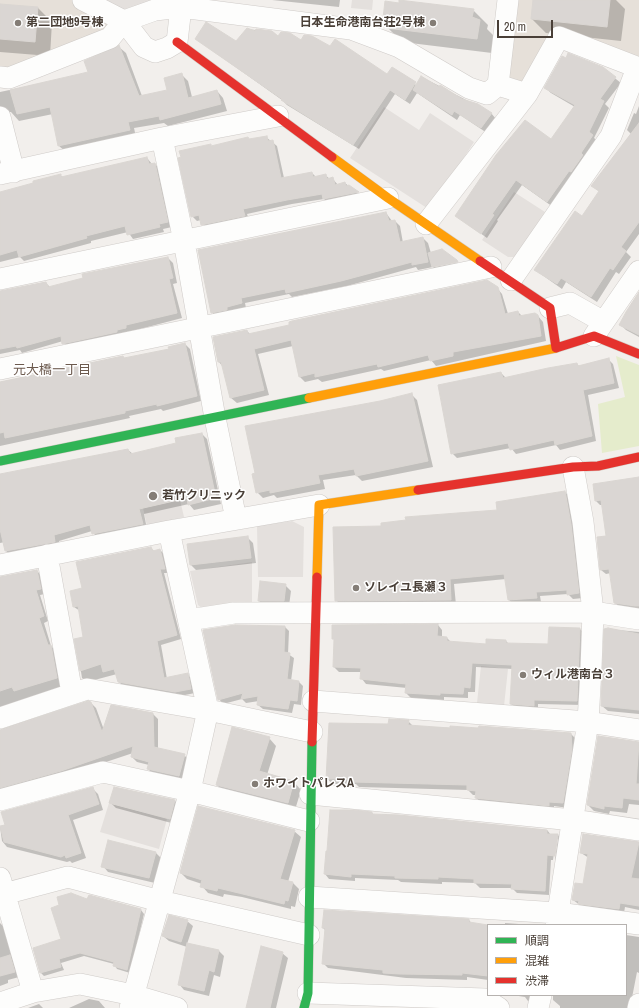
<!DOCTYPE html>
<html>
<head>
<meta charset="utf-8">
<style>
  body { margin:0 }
  #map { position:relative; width:639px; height:1008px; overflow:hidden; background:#f2efec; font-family:"Archivo Narrow","Noto Sans JP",sans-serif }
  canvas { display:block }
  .legend { position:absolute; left:487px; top:924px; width:140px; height:72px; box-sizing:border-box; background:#fff; border:1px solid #b6b2af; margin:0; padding:5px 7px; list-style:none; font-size:12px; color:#493f37 }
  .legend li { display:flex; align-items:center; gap:8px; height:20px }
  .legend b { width:20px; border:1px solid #b6b2af }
  .scale { position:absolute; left:497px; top:20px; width:56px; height:18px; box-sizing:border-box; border:2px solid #493f37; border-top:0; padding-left:5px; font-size:12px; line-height:14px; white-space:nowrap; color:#493f37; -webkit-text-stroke:3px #fff; paint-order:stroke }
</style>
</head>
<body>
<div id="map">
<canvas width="639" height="1008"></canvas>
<ul class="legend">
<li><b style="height:5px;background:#30b455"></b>順調</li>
<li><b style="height:5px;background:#ff9f0a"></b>混雑</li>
<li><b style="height:5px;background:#e5322d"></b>渋滞</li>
</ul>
<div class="scale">20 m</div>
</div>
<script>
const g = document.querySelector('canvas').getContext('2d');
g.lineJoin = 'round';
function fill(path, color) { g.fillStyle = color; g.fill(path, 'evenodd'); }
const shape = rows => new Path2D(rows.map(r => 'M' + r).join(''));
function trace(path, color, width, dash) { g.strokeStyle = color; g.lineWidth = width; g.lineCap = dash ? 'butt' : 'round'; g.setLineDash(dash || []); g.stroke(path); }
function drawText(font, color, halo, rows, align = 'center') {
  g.font = font + ' "Archivo Narrow","Noto Sans JP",sans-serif'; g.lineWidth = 3; g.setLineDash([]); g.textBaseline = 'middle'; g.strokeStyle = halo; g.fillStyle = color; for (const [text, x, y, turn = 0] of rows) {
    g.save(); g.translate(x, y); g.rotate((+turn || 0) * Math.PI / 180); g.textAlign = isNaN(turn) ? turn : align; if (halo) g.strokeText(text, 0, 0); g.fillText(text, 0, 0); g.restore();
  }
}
fill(shape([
  [0,0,178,0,0,77],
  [508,0,639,0,639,68,559,37,527,94,498,85]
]), '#e6e0d9');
fill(shape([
  [616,356,639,365,639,446,602,453,598,404,625,397]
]), '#e5eccc');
fill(shape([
  [83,0,178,0,124,21],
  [352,0,373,0,372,10,351,8],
  [384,107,419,130,430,113,474,142,430,210,350,158],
  [514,192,545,212,516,257,508,257,482,240],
  [180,500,184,517,147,526,143,508],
  [292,521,304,527,303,577,258,577,257,526],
  [252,562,252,602,203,609,198,605,190,571],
  [481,666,508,669,504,706,477,703],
  [109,803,167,819,159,849,100,832]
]), '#e4e0dd');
fill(shape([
  [272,0,340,0,339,7],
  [534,0,616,0,625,9,621,41,546,33,532,19],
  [0,5,38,8,52,22,50,56,0,52],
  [473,10,488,25,487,29,494,36,492,53,402,42,387,27,388,22,384,18],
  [247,29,272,32,279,37,301,41,387,76,417,85,422,77,491,113,496,119,487,133,460,115,457,120,417,93,410,104,395,94,359,149,287,105,282,100,196,39,236,43],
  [119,47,126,53,142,96,169,91,181,74,188,81,192,97,217,91,223,98,227,111,168,126,164,123,134,128,136,137,66,152,59,146,53,114,19,121,11,112,4,112,0,114,0,92,89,73],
  [566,59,602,68,621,83,605,104,609,108,594,138,598,141,553,207,522,185,497,220,498,221,487,238,456,216,552,141,575,107,551,93,545,88],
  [639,106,639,234,626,252,631,257,619,274,616,272,597,302,566,282,562,289,535,270,582,217,600,192,592,186,631,134,627,130,634,113,636,114],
  [266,137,277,146,284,178,312,173,316,177,325,175,330,179,332,178,338,185,345,183,362,197,329,204,324,199,292,204,247,214,249,220,207,229,201,220,197,221,192,216,210,145,212,147],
  [147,158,152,164,155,164,160,169,172,227,163,229,164,232,133,239,128,232,91,241,91,243,24,261,20,257,0,262,0,193,61,176,63,177],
  [386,213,392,221,395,221,400,226,403,243,423,238,428,243,435,267,457,263,462,267,438,272,433,267,418,270,416,267,347,286,292,297,289,294,245,303,246,308,217,318,212,312],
  [168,258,173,263,177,283,173,284,182,318,68,348,63,341,22,353,20,350,0,354,0,292,46,283,51,288],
  [497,288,502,294,508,314,518,312,522,316,538,316,543,322,546,341,436,366,431,360,384,371,381,369,322,382,318,379,305,382,299,376,293,346,258,354,269,395,237,403,231,398,223,367,219,362,247,331,251,335],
  [639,294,639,337,626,330,621,325],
  [185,344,190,349,201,401,163,411,161,409,129,416,130,418,0,446,0,382,123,357,125,359,170,349],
  [608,359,613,364,619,388,588,395,596,441,560,450,556,445,516,454,511,448,457,458,452,453,501,373,506,378,577,364,579,366],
  [411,394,417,400,433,467,362,481,356,475,323,480,325,489,277,498,274,495,263,498,257,492,380,402],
  [202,434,207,439,221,504,194,510,189,504,144,514,147,529,98,539,92,531,59,541,60,547,12,556,6,551,5,542,0,543,0,475,128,450,133,454,177,444],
  [639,477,639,610,620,607,615,603,611,573,606,574,601,570,598,538,607,536,603,505,600,505,596,501],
  [565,492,570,497,583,598,573,599,568,594,540,596,541,602,514,605,509,600,506,579,454,584,456,605,341,605,336,600,383,527,499,511],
  [247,537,253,543,256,563,196,570,191,565,188,545],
  [151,548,155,552,160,550,164,554,168,573,164,573,181,639,161,645,167,679,187,674,192,679,195,693,180,696,123,686,119,682,117,674,87,682,82,678,76,640,85,638,80,611,74,607,83,589],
  [37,571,42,576,45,594,40,595,48,621,44,623,51,646,56,651,63,691,0,712,0,577],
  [285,585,291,591,289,606,264,606,259,601],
  [438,625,442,630,442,638,447,638,452,643,487,645,506,641,509,644,549,646,550,628,580,629,585,634,582,705,538,704,538,710,516,708,511,704,513,669,476,667,475,692,468,692,468,698,444,697,444,700,411,698,406,693,407,688,366,684,362,679,362,672,339,672,334,667,335,640,333,638],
  [285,627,289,631,288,654,294,658,291,681,299,682,303,686,301,705,294,704,292,713,263,709,258,705,259,701,246,703,242,699,223,704,219,699],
  [608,629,639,632,639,714,608,711,602,706],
  [91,703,96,708,104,730,153,714,158,719,158,749,184,755,189,760,184,781,153,774,148,769,149,765,137,762,132,757,133,753,67,775,0,794,0,731],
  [408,721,413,726,571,734,576,739,568,808,554,806,554,810,482,803,476,798,477,795,473,795,468,790,359,787,356,784,333,784,327,779,389,726],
  [599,737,639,743,639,805,629,804,627,813,610,811,609,814,594,811,588,805],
  [269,738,276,746,267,775,294,782,301,790,295,810,224,792,217,785],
  [92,788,98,794,103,810,73,820,86,858,72,863,70,861,67,862,7,847,2,841,0,827],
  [175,801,180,806,175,824,116,808,110,802],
  [372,813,374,815,547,830,551,835,558,835,563,840,559,860,555,860,558,839,556,839,553,860,551,860,549,895,517,893,512,888,480,888,475,883,442,882,442,884,401,882,398,880,355,878,355,881,329,879,325,874],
  [294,831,301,837,288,882,293,883,299,889,295,907,291,906,291,909,242,897,224,894,223,897,208,893,202,886,202,884,187,879,181,873],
  [583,835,639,842,639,910,625,907,624,913,584,908,573,900,584,885,589,858,581,853],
  [156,853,161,858,155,883,108,872,103,866],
  [89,896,141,910,144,914,130,973,117,969,114,964,84,956,61,963,64,970,44,976,41,973],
  [469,920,472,924,488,926,488,980,467,977,467,980,406,978,328,968,323,963,326,931,323,928],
  [187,921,193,926,187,944,219,951,224,956,220,977,214,975,209,996,184,990,179,984,187,947,169,941,163,936],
  [0,923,5,928,19,977,8,980,8,983,0,986],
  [505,923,519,924,521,925,505,925],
  [626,935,639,937,639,973,637,972,630,1008,560,1008,560,1006,553,1000,553,995,626,995],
  [282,953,288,958,276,1008,249,1008],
  [512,995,536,995,533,1001,528,1001,525,997],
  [89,999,99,1001,105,1008,69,1008],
  [39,1004,43,1008,28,1008]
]), '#0003');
const building = shape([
  [399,0,474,9,472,17,480,20,477,39,386,28,387,19,383,18,385,1,399,3,399,0],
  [533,0,610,0,607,27,531,19,533,0],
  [0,4,38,7,35,42,0,39,0,4],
  [206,22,236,41,247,28,255,31,256,29,272,31,278,36,281,32,290,33,301,40,304,35,312,36,330,46,335,39,387,74,392,67,416,82,405,100,390,90,353,145,281,100,282,99,195,39,206,22],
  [119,45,139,96,167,90,164,78,182,73,188,98,217,90,221,104,160,120,159,116,128,122,130,130,58,146,50,107,17,114,10,90,88,72,84,61,119,45],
  [568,53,603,67,616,77,600,99,604,101,589,132,593,135,581,153,583,155,571,172,569,171,547,202,516,180,492,214,494,215,481,234,455,216,496,155,525,120,551,139,575,105,544,88,562,56,566,58,568,53],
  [421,76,439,87,440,85,462,99,478,104,492,113,481,128,454,111,452,115,413,90,421,76],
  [639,123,639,222,621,247,626,251,613,270,610,268,591,297,561,278,557,284,534,270,575,211,582,216,599,191,591,186,639,123],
  [267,136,268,141,273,140,281,178,312,172,313,177,326,174,327,179,333,177,335,185,345,182,346,186,349,185,359,192,323,199,322,194,287,200,243,209,245,216,201,225,199,215,191,217,178,158,181,157,179,151,211,144,211,146,248,137,249,139,267,136],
  [147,157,149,164,155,163,168,222,159,224,160,227,127,235,125,226,86,236,87,238,19,257,17,250,0,255,0,192,33,183,33,181,61,174,61,177,147,157],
  [386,212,389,221,395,220,400,242,423,237,428,262,412,265,412,262,341,281,286,293,285,289,241,298,242,303,227,307,227,310,211,313,198,250,386,212],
  [442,249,457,260,458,262,432,267,428,253,442,249],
  [168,257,173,278,169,279,177,313,126,325,126,328,117,330,117,332,62,344,61,336,17,348,16,346,0,349,0,291,46,282,48,287,83,278,82,274,168,257],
  [487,280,498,287,505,314,518,311,519,316,535,313,538,315,541,336,453,352,453,356,430,361,428,355,378,367,377,364,315,377,315,373,299,377,291,340,254,349,264,390,230,398,221,362,218,362,213,337,247,330,248,334,289,325,289,322,292,321,487,280],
  [639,292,639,335,619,325,626,312,639,292],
  [185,343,197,396,157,406,157,404,125,411,125,413,5,438,4,432,0,433,0,382,123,356,124,358,169,349,168,347,185,343],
  [609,358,614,383,583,390,592,436,555,445,554,440,510,450,508,443,451,454,438,385,501,372,503,378,548,368,577,363,578,366,609,358],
  [412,393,428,461,356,476,354,469,318,475,320,483,270,493,270,490,256,493,252,474,255,473,245,426,380,401,412,393],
  [202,433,216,498,188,505,187,498,139,509,143,524,92,534,90,525,54,535,55,542,5,551,0,529,0,474,128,449,130,454,176,443,175,438,202,433],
  [639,477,639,606,635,606,614,603,609,569,600,570,597,537,606,536,601,500,595,501,593,484,639,477],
  [565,491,571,524,579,593,567,595,567,590,536,592,537,598,508,600,504,574,450,579,451,600,335,601,333,527,381,526,381,523,406,520,405,517,497,510,496,502,565,491],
  [248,536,251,558,190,565,187,544,248,536],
  [151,547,153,551,160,549,165,569,160,569,177,635,157,641,164,678,188,673,191,689,175,692,118,682,114,669,103,672,101,664,80,671,74,639,83,637,78,606,73,607,70,591,82,588,76,562,151,547],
  [37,570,41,589,36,590,44,616,39,618,48,645,51,645,57,678,14,691,12,687,0,691,0,577,37,570],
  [260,581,286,584,284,601,258,601,260,581],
  [438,624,437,636,447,637,447,641,486,644,486,639,506,640,506,643,548,644,549,627,580,628,577,701,534,700,534,706,510,704,512,665,472,663,470,688,464,687,463,694,440,693,440,695,405,693,406,684,360,679,361,668,333,667,334,639,332,639,332,625,438,624],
  [235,625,285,626,284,652,290,653,287,679,299,681,297,701,290,700,288,709,257,705,258,696,241,699,243,693,218,700,203,630,235,625],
  [608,628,639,634,639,710,601,706,604,629,608,628],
  [88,701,91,702,102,732,111,705,153,713,154,747,185,754,179,776,147,769,149,762,131,757,133,746,61,771,0,788,0,730,88,701],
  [389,719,409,720,408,725,450,728,450,726,478,728,479,726,571,733,572,749,563,803,549,802,549,806,475,798,476,791,467,790,467,785,353,782,353,779,326,779,329,723,388,724,389,719],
  [232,727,270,737,259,771,294,781,288,803,216,785,232,727],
  [598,736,639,742,636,784,639,784,639,800,623,798,622,808,604,806,604,809,587,805,598,736],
  [93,787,99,804,68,815,81,853,66,858,65,855,61,857,4,842,0,826,5,825,1,812,93,787],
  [114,787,175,800,170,819,109,803,114,787],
  [198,806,295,830,280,879,293,882,288,901,285,900,284,904,218,888,217,891,200,887,202,880,180,873,198,806],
  [330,810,354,810,372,812,372,814,399,815,547,830,547,834,558,834,555,856,547,855,545,891,511,889,512,884,474,883,474,879,438,877,438,879,395,878,395,876,351,874,351,877,324,874,326,851,327,851,330,810],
  [583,834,639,842,631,878,639,879,639,906,620,903,619,909,578,904,579,901,572,900,575,883,583,884,588,854,580,853,583,834],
  [108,840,156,852,149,878,101,867,108,840],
  [71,893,87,899,89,895,141,909,127,970,113,966,114,962,80,953,59,959,61,967,40,973,33,948,61,939,51,908,59,905,57,897,71,893],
  [324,910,469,919,469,922,488,925,488,976,462,973,462,975,400,974,383,973,383,970,322,964,325,928,322,928,324,910],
  [169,915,188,920,181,942,162,936,169,915],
  [187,943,219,950,214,972,209,970,204,991,178,985,187,943],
  [261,946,283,952,270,1008,246,1008,261,946],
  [10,955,15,972,0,976,0,958,10,955]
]);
fill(building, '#dad6d3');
trace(building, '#dad6d2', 1);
const street = shape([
  [83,0,124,21,144,47,155,52,167,48,177,42,181,7,351,29,399,47,469,88,487,94,498,85],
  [0,77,9,78,110,38,124,21,155,10,181,7],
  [527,94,559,37,639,68],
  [0,117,14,172],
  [162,138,184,241,215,418,236,519],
  [0,174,162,138,278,116],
  [426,224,527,94,498,85,508,0],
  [0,279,388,198],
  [511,280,611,136,637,68],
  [550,308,570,303,602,321],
  [594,336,639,271],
  [0,369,491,267],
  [47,555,72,693],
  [0,565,169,531,319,505],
  [189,620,234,613,593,612,639,619],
  [313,701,588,722,639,730],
  [0,718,87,689,208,710,312,732],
  [310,794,573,820,639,830],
  [0,800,103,772,190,791,309,821],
  [0,878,33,992],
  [0,895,68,877,160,901,309,935],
  [309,897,558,913,639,924],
  [556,925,588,722,591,669,593,612,583,522,573,467],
  [308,993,485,999,499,1008],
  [0,1003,33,992,80,984,133,995,177,1008],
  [130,1008,190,791,208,710,169,531],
  [538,1008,541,995],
  [638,1008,639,1004]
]);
const fast = shape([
  [0,461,309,398],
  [304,1008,308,993,312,742]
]);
const slow = shape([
  [332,157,388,198,480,261],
  [309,398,556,348],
  [317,577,319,505,418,490]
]);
const jam = shape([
  [177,42,332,157],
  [480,261,550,308,556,348,594,336,639,354],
  [418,490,573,467,598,466,639,457],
  [312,742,317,577]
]);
trace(street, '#cfcbc8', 22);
trace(fast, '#d3ccc4', 10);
trace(slow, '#d3ccc4', 10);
trace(jam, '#d3ccc4', 10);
trace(street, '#fdfdfc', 21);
trace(fast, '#30b455', 9);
trace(slow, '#ff9f0a', 9);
trace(jam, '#e5322d', 9);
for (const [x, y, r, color] of [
  [18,23,4,"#847d76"],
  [433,23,4,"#847d76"],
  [153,496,5,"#847d76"],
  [356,588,4,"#847d76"],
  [523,675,4,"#847d76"],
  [255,784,4,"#847d76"]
]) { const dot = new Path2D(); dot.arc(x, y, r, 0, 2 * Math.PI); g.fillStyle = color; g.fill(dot); trace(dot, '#fff', 1.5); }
drawText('bold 12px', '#493f37', '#fff', [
  ["第二団地9号棟",26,23],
  ["日本生命港南台荘2号棟",425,23,"right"],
  ["若竹クリニック",162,496],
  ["ソレイユ長瀬３",364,588],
  ["ウィル港南台３",531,675],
  ["ホワイトパレスA",263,784]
], 'left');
drawText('13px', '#6c5a4e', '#fff', [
  ["元大橋一丁目",52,371]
]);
</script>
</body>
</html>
